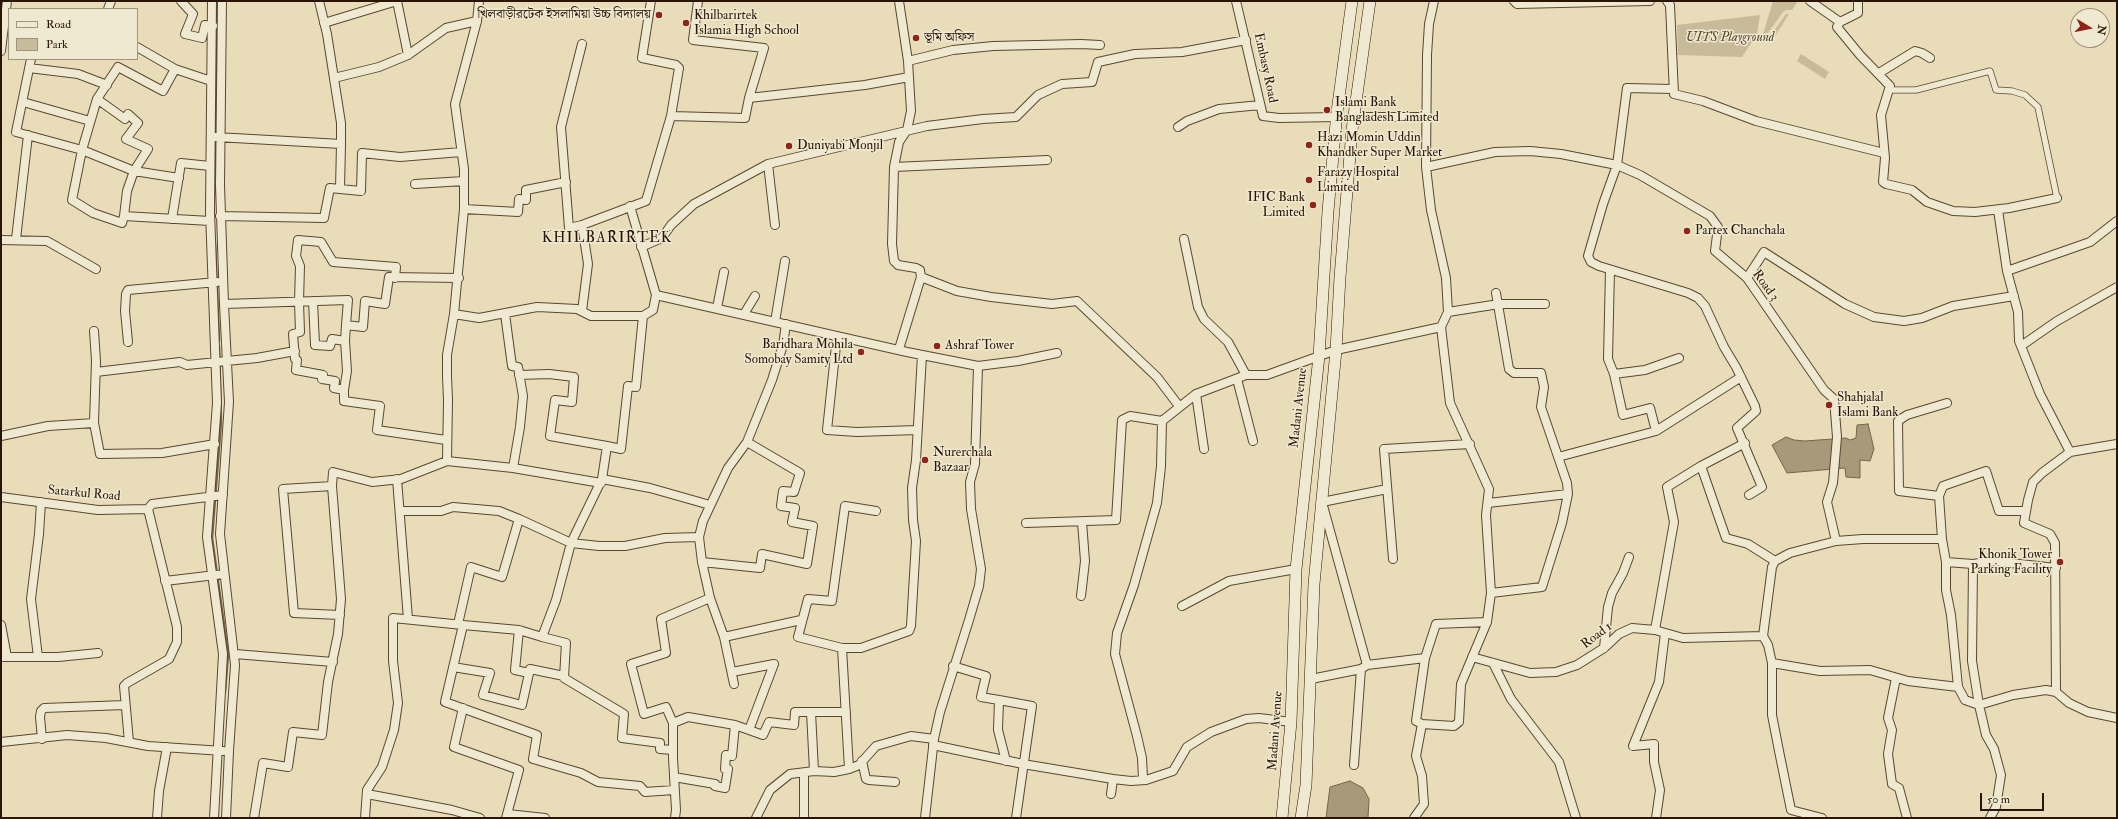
<!DOCTYPE html>
<html>
<head>
<meta charset="utf-8">
<style>
  body { margin:0 }
  #map { position:relative; width:2118px; height:819px; overflow:hidden; background:#e8ddb8; font-family:"IM FELL Double Pica",serif }
  canvas { display:block }
  .frame { position:absolute; inset:0; border:2px solid #2a1503; pointer-events:none }
  .legend { position:absolute; left:8px; top:8px; width:130px; height:52px; box-sizing:border-box; background:#f0e9d1; border:1px solid #a1947f; margin:0; padding:5px 7px; list-style:none; font-size:12px; color:#2a1503 }
  .legend li { display:flex; align-items:center; gap:8px; height:20px }
  .legend b { width:20px; border:1px solid #a1947f }
  .north { position:absolute; left:2070px; top:8px; width:40px; height:40px; box-sizing:border-box; background:#f0e9d1; border:1px solid #a1947f; border-radius:50%; rotate:100deg; font-size:11px; font-weight:700; line-height:16px; text-align:center; color:#2a1503 }
  .north::after { content:''; display:block; margin:auto; width:14px; height:18px; background:#8f2418; clip-path:polygon(50% 0,100% 100%,50% 72%,0 100%) }
  .scale { position:absolute; left:1980px; top:793px; width:64px; height:18px; box-sizing:border-box; border:2px solid #2a1503; border-top:0; padding-left:5px; font-size:12px; line-height:14px; white-space:nowrap; color:#2a1503; -webkit-text-stroke:3px #f0e9d1; paint-order:stroke }
</style>
</head>
<body>
<div id="map">
<canvas width="2118" height="819"></canvas>
<div class="frame"></div>
<ul class="legend">
<li><b style="height:5px;background:#f0e9d1"></b>Road</li>
<li><b style="height:11px;background:#c8bb99"></b>Park</li>
</ul>
<div class="north">N</div>
<div class="scale">50 m</div>
</div>
<script>
const g = document.querySelector('canvas').getContext('2d');
g.lineJoin = 'round';
function fill(path, color) { g.fillStyle = color; g.fill(path, 'evenodd'); }
const shape = rows => new Path2D(rows.map(r => 'M' + r).join(''));
function trace(path, color, width, dash) { g.strokeStyle = color; g.lineWidth = width; g.lineCap = dash ? 'butt' : 'round'; g.setLineDash(dash || []); g.stroke(path); }
function drawText(font, color, halo, rows, align = 'center') {
  g.font = font + ' "IM FELL Double Pica","Noto Serif Bengali",serif'; g.lineWidth = 3; g.setLineDash([]); g.textBaseline = 'middle'; g.strokeStyle = halo; g.fillStyle = color; for (const [text, x, y, turn = 0] of rows) {
    g.save(); g.translate(x, y); g.rotate((+turn || 0) * Math.PI / 180); g.textAlign = isNaN(turn) ? turn : align; if (halo) g.strokeText(text, 0, 0); g.fillText(text, 0, 0); g.restore();
  }
}
fill(shape([
  [1773,1,1798,1,1792,10,1786,10,1783,12,1768,33,1763,34],
  [1786,14,1789,14,1772,41,1768,39],
  [1760,15,1757,34,1742,57,1678,55,1677,25],
  [1801,54,1829,72,1825,79,1797,61]
]), '#c8bb99');
const water = shape([
  [1868,424,1874,449,1870,461,1860,460,1860,478,1846,477,1845,468,1787,473,1772,445,1786,437,1794,440,1805,441,1846,438,1850,440,1856,438,1857,425,1868,424],
  [1350,781,1363,788,1369,799,1368,818,1326,818,1330,787,1350,781]
]);
fill(water, '#a7997a');
trace(water, '#75644a', 1);
trace(shape([
  [215,243,219,340],
  [219,347,221,422,212,538,228,654,225,692]
]), '#75644a', 2.5);
const pedestrian = shape([
  [1890,90,1916,90,1990,71,1996,90,2012,91,2025,95,2038,107,2057,198]
]);
const minor = shape([
  [181,1,193,14,185,34,202,38,205,25,213,26],
  [212,1,210,212,217,403,207,537,223,654,214,818],
  [222,1,220,185,224,304,348,300,346,325,363,327,365,301,385,304,389,277,459,278],
  [479,1,477,21,455,104,464,169,464,209,454,314,479,318,537,307,577,309,591,316,643,316,653,310,656,295,907,352,978,366,1018,361,1057,353],
  [651,1,642,58,676,65,679,68,671,116],
  [698,1,693,40,764,48,749,98],
  [1236,1,1263,116,1279,118,1337,117],
  [1514,1,1517,4,1650,1],
  [1667,1,1670,5,1674,94,1703,101,1756,121,1884,153],
  [1810,1,1840,22],
  [1858,1,1858,13,1840,22,1837,27,1860,55,1890,86,1881,115,1885,158,1883,182,1886,184,1912,190,1927,202,1953,211,1975,212,2009,208,2057,198],
  [108,9,111,1],
  [324,23,397,1,408,55],
  [137,47,175,69,211,81],
  [1,51,7,1],
  [31,59,16,132,82,150,134,171,127,191,124,216],
  [908,61,953,50,993,46,1081,44,1100,45],
  [29,68,78,74,107,85],
  [175,69,163,91,118,67,97,99,82,150,72,200,93,213,122,223,124,216,210,221],
  [1879,73,1915,51,1922,53,1930,58],
  [334,78,379,67,408,55,446,28,477,21],
  [1673,89,1627,88,1617,165,1603,204,1588,256,1591,262,1599,266,1688,293,1698,298,1705,306,1724,347,1736,367,1755,406,1756,411,1737,428,1762,487,1749,495],
  [97,99,125,119,128,114,138,123,126,139,148,149,134,171,179,178],
  [23,102,90,121],
  [1354,117,1425,117],
  [1178,127,1187,121,1219,109,1260,105],
  [216,137,341,144,341,123,327,34,319,1],
  [768,164,775,225],
  [894,167,1047,160],
  [1426,167,1495,152,1530,151,1561,154,1617,165,1640,175,1710,216,1718,227,1715,251,1747,278,1824,390,1834,399,1837,437,1833,483,1827,502,1836,541],
  [415,184,464,181],
  [340,189,361,191,362,153,400,157,461,152],
  [630,206,656,295],
  [464,209,518,212,519,199,526,200,526,190,566,182],
  [1998,210,2007,271,2018,312,2019,341,2040,394,2070,452],
  [220,216,324,218,330,188,340,189,341,144],
  [172,219,181,163,210,166],
  [582,225,646,201,671,116,745,118,749,98,865,85,909,77],
  [16,239,28,135],
  [1184,239,1198,307,1204,319,1228,342,1246,375],
  [1,240,47,241,96,269],
  [641,247,662,238,671,225,694,204,768,164,927,126,983,119,1016,117,1038,95,1062,84,1092,82,1098,62,1135,54,1182,52,1246,40],
  [1610,270,1608,359,1614,374,1623,415,1650,408,1656,431],
  [2007,271,2090,242,2117,221],
  [921,277,957,291,991,297,1052,304,1077,301,1157,377,1179,406],
  [1747,278,1764,252,1845,304,1874,317,1904,321,1922,318,1953,306,2014,296],
  [313,301,315,345,330,346,332,339,345,341],
  [224,304,229,402,220,534,235,665,229,751,226,818],
  [717,308,724,272],
  [582,311,588,264,582,225,569,228,561,127,582,44],
  [1448,312,1499,304,1545,304],
  [505,314,512,366,518,367,523,396,520,427,513,468],
  [744,314,755,296],
  [775,322,785,261],
  [346,325,345,341,347,371,344,390,334,388,335,381,322,379,323,375,296,370,297,360,295,359,293,334,300,332,299,302,300,266,296,256,298,240,321,242,333,262,396,267,395,278],
  [837,336,827,430,857,432,917,430],
  [128,342,125,311,126,294,128,290,217,282],
  [2021,346,2057,321,2117,287],
  [899,349,921,277,920,270,916,268,898,265,894,261,892,244,894,167,899,142,907,130,911,111,908,61,899,1],
  [96,372,180,362,187,365,257,358,295,351],
  [1614,374,1645,370,1679,358],
  [519,375,549,374,574,377,572,402,555,400,550,436,607,446],
  [1237,379,1253,441],
  [344,390,344,401,380,406,377,430,446,440],
  [1196,394,1204,449],
  [94,423,100,454,162,453,215,444],
  [1,436,48,426,94,423,96,361,94,331],
  [1558,457,1656,431,1741,377],
  [447,461,448,400,447,376,447,355,454,314],
  [1701,466,1726,538,1748,544,1775,561],
  [397,479,408,619],
  [602,479,607,446,621,449,628,386,636,387,643,316],
  [332,486,283,489,294,613,340,615],
  [1939,496,1899,491,1898,421,1907,415,1947,403],
  [1,497,98,510,148,509,152,504,223,495],
  [1488,503,1568,494],
  [400,511,441,511,453,507,499,511,519,519],
  [876,511,845,506,832,601,808,599,798,637,842,648,861,648,909,631,911,626,916,541,913,520,912,488,916,460,922,355],
  [2026,511,1999,511,1986,471,1943,486,1939,496,1942,539,1946,562,1946,590,1951,615,1958,687,1965,700,1979,705,2013,695,2046,690,2056,692,2069,703,2088,712,2117,718],
  [1026,523,1116,520,1122,420,1130,416,1162,421],
  [1393,559,1384,449,1470,444],
  [702,562,760,568,762,554,807,564,813,526,792,522,795,508,781,506,783,491,794,492,800,473,747,442],
  [1946,562,1973,564,1993,561,2056,568],
  [1973,564,1972,661,1979,705,1986,735,1994,749,2001,775,1996,807,1990,818],
  [165,581,224,574],
  [1491,593,1542,587,1562,523,1568,494,1567,483,1541,407,1544,387,1541,373,1514,373,1509,369,1496,293],
  [1081,596,1085,561,1082,522],
  [1182,606,1229,581,1296,569],
  [458,624,471,567,502,577,519,519,571,543,599,546,625,546,665,538,699,537],
  [1,625,7,657],
  [463,625,519,630,515,670,529,673],
  [519,630,542,637],
  [1655,630,1674,522,1667,487,1701,466,1745,443],
  [724,637,801,620],
  [842,648,849,769],
  [1604,648,1608,607,1612,593,1623,573,1629,557],
  [235,654,333,662],
  [1,657,58,657,98,653],
  [38,657,31,599,39,534,41,502],
  [1472,657,1530,673,1556,672,1577,665,1604,648,1619,634,1632,628,1655,630,1683,638,1763,636],
  [1493,663,1511,699,1559,762,1576,818],
  [1772,663,1820,671,1870,670,1908,681,1958,687],
  [1367,665,1322,502,1387,489],
  [953,666,986,676,981,697,999,700,998,730,1006,761],
  [453,667,490,673,483,695,522,705,530,669,564,676],
  [732,672,774,664,749,730],
  [1896,678,1888,718,1892,730,1888,754,1892,784,1899,788,1907,818],
  [1311,679,1361,669,1367,665,1425,658],
  [734,684,724,637,710,598,702,562,699,537,703,521,728,468,747,442,772,380,783,345,786,324],
  [2056,692,2055,543,2050,534,2024,523,2028,500,2033,482,2042,473,2070,452,2117,444],
  [999,700,1032,706,1016,818],
  [463,708,454,747,519,770,506,818],
  [673,723,666,707,644,714,631,664,666,653,661,619,710,598],
  [1422,724,1416,721,1425,658,1436,624,1487,622],
  [42,739,40,717,41,711,44,708,125,705],
  [1,742,67,735,106,738,148,746,223,751],
  [129,742,124,686,127,683,169,659,177,642,177,627,148,509],
  [933,745,1023,764,1113,779,1111,794],
  [673,750,660,749,660,743,622,738,624,714,564,678,566,643,542,637,556,600,571,543,602,479,650,488,710,505],
  [862,761,866,779,869,780,895,782],
  [1354,765,1361,669],
  [814,771,811,712,846,712],
  [674,777,715,784,715,786,725,788,728,769,725,769,726,755,732,756,735,725],
  [1113,779,1131,781,1146,780,1173,771,1187,747,1211,732,1246,719,1259,718,1291,722],
  [1145,780,1143,779,1142,758,1137,736,1115,654,1117,633,1134,585,1157,503,1161,466,1162,421,1196,394,1246,375,1267,375,1336,350,1441,327],
  [367,794,452,810,480,818],
  [508,814,545,818],
  [157,818,159,791,167,747],
  [254,818,263,763,288,767,293,732,322,735,328,682,338,634,341,599,332,486,333,472,372,482,401,479,447,461,513,468,601,483],
  [365,818,367,790,382,767,394,730,398,703,393,661,393,618,463,625,445,702,537,735,533,759,581,773,598,782,640,786,645,792,674,790],
  [675,818,676,810,673,758,673,723,688,717,735,725,763,735,769,722,794,725,795,712,811,712],
  [756,818,770,790,790,774,814,771,834,772,849,769,859,765,876,746,911,736,934,739],
  [804,818,804,773],
  [925,818,934,739,940,712,969,620,979,586,981,569,971,509,970,482,975,464,978,366],
  [1414,818,1424,804,1422,776,1416,756,1422,724,1454,726,1459,722,1461,684,1487,622,1491,593,1486,515,1489,489,1450,403,1441,327,1448,312,1446,278,1431,210,1426,167,1427,55,1429,24,1434,1],
  [1656,818,1660,790,1654,762,1654,744,1633,746,1659,682,1665,633],
  [1822,818,1791,810,1779,751,1772,715,1772,663,1768,645,1763,636,1772,567,1775,561,1790,553,1836,541,1863,539,1942,539]
]);
const secondary = shape([
  [1282,818,1291,722,1296,569,1319,356,1328,211,1337,112,1352,1],
  [1301,818,1306,785,1314,584,1336,350,1340,277,1352,130,1370,1]
]);
trace(pedestrian, '#5a4730', 7);
trace(minor, '#5a4730', 10);
trace(secondary, '#2a1503', 12);
trace(pedestrian, '#f0e9d1', 5.5);
trace(minor, '#f0e9d1', 8);
trace(secondary, '#f0e9d1', 11);
for (const [x, y, r, color] of [
  [659,15,4,"#8f2418"],
  [686,23,4,"#8f2418"],
  [916,38,4,"#8f2418"],
  [1327,110,4,"#8f2418"],
  [1309,145,4,"#8f2418"],
  [789,146,4,"#8f2418"],
  [1309,180,4,"#8f2418"],
  [1313,205,4,"#8f2418"],
  [1687,231,4,"#8f2418"],
  [937,346,4,"#8f2418"],
  [861,352,4,"#8f2418"],
  [1829,405,4,"#8f2418"],
  [925,460,4,"#8f2418"],
  [2060,562,4,"#8f2418"]
]) { const dot = new Path2D(); dot.arc(x, y, r, 0, 2 * Math.PI); g.fillStyle = color; g.fill(dot); trace(dot, '#f0e9d1', 1.5); }
drawText('13px', '#2a1503', '#f0e9d1', [
  ["খিলবাড়ীরটেক ইসলামিয়া উচ্চ বিদ্যালয়",651,15,"right"],
  ["Khilbarirtek",694,16],
  ["Islamia High School",694,31],
  ["ভূমি অফিস",924,38],
  ["Islami Bank",1335,103],
  ["Bangladesh Limited",1335,118],
  ["Hazi Momin Uddin",1317,138],
  ["Khandker Super Market",1317,153],
  ["Duniyabi Monjil",797,146],
  ["Farazy Hospital",1317,173],
  ["Limited",1317,188],
  ["IFIC Bank",1305,198,"right"],
  ["Limited",1305,213,"right"],
  ["Partex Chanchala",1695,231],
  ["Baridhara Mohila",853,345,"right"],
  ["Somobay Samity Ltd",853,360,"right"],
  ["Ashraf Tower",945,346],
  ["Shahjalal",1837,398],
  ["Islami Bank",1837,413],
  ["Nurerchala",933,453],
  ["Bazaar",933,468],
  ["Khonik Tower",2052,555,"right"],
  ["Parking Facility",2052,570,"right"]
], 'left');
drawText('italic 13px', '#594730', '#f0e9d1', [
  ["UITS Playground",1730,38]
]);
drawText('13px', '#2a1503', '#f0e9d1', [
  ["Embasy Road",1265,68,78],
  ["Road 3",1765,286,54],
  ["Madani Avenue",1299,408,-84],
  ["Satarkul Road",84,494,5],
  ["Road 1",1597,636,-37],
  ["Madani Avenue",1276,731,-86]
]);
g.letterSpacing = '1px';
drawText('15px', '#2a1503', '#f0e9d1', [
  ["KHILBARIRTEK",607,239]
]);
g.letterSpacing = '0px';
</script>
</body>
</html>
